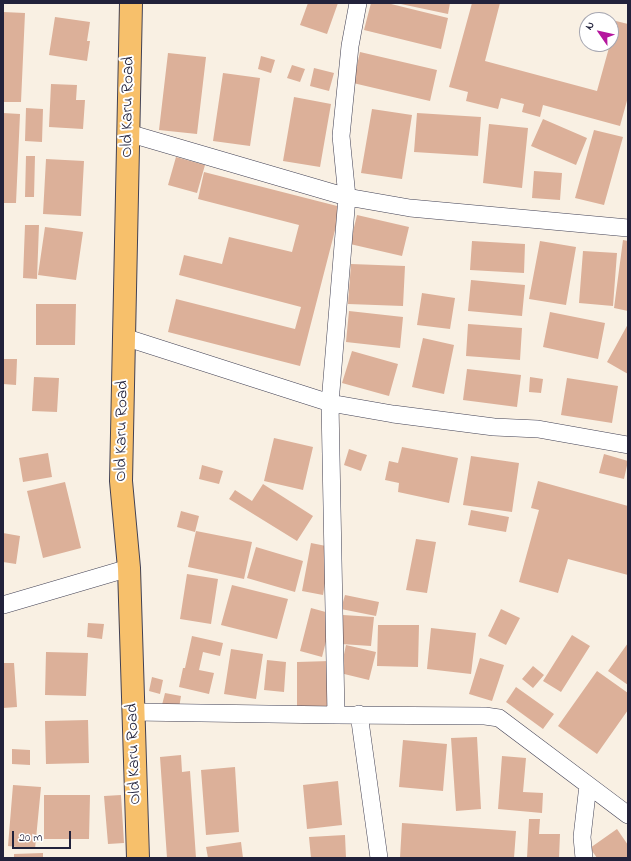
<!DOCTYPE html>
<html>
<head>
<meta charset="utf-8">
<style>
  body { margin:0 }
  #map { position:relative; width:631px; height:861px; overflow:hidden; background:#f9f0e3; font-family:"Indie Flower",sans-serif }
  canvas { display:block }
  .frame { position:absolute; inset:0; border:4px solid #22223b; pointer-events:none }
  .north { position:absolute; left:579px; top:12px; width:40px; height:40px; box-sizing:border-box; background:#fff; border:1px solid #a7a7b1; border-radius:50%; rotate:304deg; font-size:11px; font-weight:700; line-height:16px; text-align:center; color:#22223b }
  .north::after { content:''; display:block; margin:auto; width:14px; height:18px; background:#b5179e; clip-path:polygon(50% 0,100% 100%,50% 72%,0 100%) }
  .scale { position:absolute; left:12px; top:831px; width:59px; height:18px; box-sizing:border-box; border:2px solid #22223b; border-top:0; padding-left:5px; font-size:12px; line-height:14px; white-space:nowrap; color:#22223b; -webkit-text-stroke:3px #fff; paint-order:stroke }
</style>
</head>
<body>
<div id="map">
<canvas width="631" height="861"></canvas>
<div class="frame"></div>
<div class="north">N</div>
<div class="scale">20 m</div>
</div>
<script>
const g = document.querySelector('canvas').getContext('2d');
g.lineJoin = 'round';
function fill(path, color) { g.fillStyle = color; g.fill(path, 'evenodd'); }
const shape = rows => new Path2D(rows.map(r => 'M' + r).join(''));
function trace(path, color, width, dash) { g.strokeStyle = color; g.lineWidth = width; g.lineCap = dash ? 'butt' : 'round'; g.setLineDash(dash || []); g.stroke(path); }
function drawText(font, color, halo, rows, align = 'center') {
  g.font = font + ' "Indie Flower",sans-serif'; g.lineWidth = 4; g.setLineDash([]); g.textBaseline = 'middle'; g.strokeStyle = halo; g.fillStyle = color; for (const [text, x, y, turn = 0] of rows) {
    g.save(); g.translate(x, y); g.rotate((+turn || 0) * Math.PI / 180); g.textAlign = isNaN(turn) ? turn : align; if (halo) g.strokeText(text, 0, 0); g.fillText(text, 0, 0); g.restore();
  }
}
fill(shape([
  [308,3,338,3,327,34,300,25],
  [371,3,387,3,448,18,441,49,364,30],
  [396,3,450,3,448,14],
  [472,3,500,3,485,61,597,91,610,44,611,44,616,21,628,24,628,97,620,126,543,105,540,117,522,112,524,104,501,98,498,109,466,101,468,92,449,87],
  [3,12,25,13,21,102,3,102],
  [55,17,90,22,87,41,90,41,87,61,49,55],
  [360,52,437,70,430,101,353,83],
  [168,53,206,57,197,134,159,130],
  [261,56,275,60,271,73,258,69],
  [292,65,305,69,300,82,287,78],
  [314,68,334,73,329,91,310,86],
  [223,73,260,78,250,146,213,141],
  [51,84,77,85,76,100,85,100,83,129,49,127],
  [294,97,331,104,320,167,283,161],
  [26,108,43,109,42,142,25,141],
  [372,109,412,115,402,179,361,173],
  [3,113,20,114,16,203,3,203],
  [417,113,481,117,478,156,414,152],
  [543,119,587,138,576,165,531,146],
  [489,124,528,128,522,188,483,183],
  [594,130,623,137,604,205,575,198],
  [26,156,35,156,34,197,25,197],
  [176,157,205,165,197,193,168,185],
  [46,159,84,161,81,216,43,214],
  [534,171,562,173,560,200,532,198],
  [204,172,341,207,300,366,168,332,176,299,295,329,301,307,179,275,184,255,222,264,229,237,292,252,299,225,198,199],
  [357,215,409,227,402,256,350,244],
  [25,225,39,225,37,279,23,278],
  [45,227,83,232,76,280,38,275],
  [623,240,628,241,628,311,614,308],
  [472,241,525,244,524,273,470,270],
  [540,241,576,247,566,305,529,299],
  [583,251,617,253,613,306,579,303],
  [351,264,405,266,403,306,348,304],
  [471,280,525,285,522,316,468,311],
  [422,293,455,298,450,329,417,325],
  [36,304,76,304,75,345,36,345],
  [349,311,403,317,400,348,346,342],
  [550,312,605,323,598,359,543,347],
  [468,324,522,328,520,360,466,356],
  [628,324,628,374,607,362],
  [423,338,454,345,444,394,412,387],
  [352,351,398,364,389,396,342,383],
  [3,359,17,359,16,385,3,384],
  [467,369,521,375,517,407,463,400],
  [34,377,59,378,57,412,32,411],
  [530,377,543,379,541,393,529,392],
  [567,378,618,386,612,423,561,415],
  [274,438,313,447,303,490,264,481],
  [402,447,458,458,449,503,398,492,399,483,385,480,389,461,398,463],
  [349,449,367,455,361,471,344,465],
  [48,453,52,477,23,482,19,458],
  [604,454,628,461,624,479,599,473],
  [471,456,519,463,512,512,463,505],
  [202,465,223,471,219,484,199,479],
  [538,481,628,506,628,575,568,559,558,593,519,582,539,510,531,508],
  [65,482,81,548,43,558,27,491],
  [263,484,313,516,297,541,229,499,235,490,252,501],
  [471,510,509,517,506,532,468,525],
  [181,511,199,516,195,532,177,527],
  [196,531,252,542,244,579,188,567],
  [3,533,20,536,16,564,3,562],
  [416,539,436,542,427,593,406,590],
  [311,543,331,547,323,595,302,591],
  [256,547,303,561,295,592,247,578],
  [187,574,218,579,211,624,180,619],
  [232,585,288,599,277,639,221,625],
  [345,595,379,602,376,616,341,609],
  [311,608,333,614,322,657,300,651],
  [501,609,520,618,506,645,488,636],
  [343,615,374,617,371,646,341,644],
  [88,623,104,624,102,639,87,637],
  [378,625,419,625,418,667,377,666],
  [431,628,476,633,471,674,427,669],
  [572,635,590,646,561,692,543,681],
  [192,636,223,643,220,656,203,652,199,670,214,673,209,694,179,687,183,668,185,668],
  [628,643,628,685,608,671],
  [346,645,376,652,369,680,340,673],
  [231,649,263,654,256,699,224,694],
  [46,652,88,653,86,696,45,695],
  [480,658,504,665,492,701,469,694],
  [267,660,286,662,284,692,264,690],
  [330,661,330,706,297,707,297,662],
  [3,663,14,663,17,707,3,708],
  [533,666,544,675,533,688,522,679],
  [597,671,628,693,628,710,597,754,558,726],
  [152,677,163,680,160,694,149,691],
  [516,687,554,714,543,729,506,702],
  [165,693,181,696,179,708,162,705],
  [88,720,89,763,46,764,45,721],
  [477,737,481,809,456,811,451,738],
  [403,740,447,744,443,791,399,787],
  [12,749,30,750,30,765,12,764],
  [181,755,182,772,190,771,196,858,167,858,160,757],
  [502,756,526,758,523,792,543,793,542,813,498,809],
  [235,767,239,832,206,835,201,770],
  [338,781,342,825,307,829,303,785],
  [13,785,41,787,35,849,8,846],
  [44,795,90,795,89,839,44,839],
  [121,795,124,843,108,844,104,796],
  [529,819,540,819,539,834,560,834,559,858,527,858],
  [402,823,516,831,514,858,400,858],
  [617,829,628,845,628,858,597,858,590,848],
  [345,835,346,858,311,858,309,837],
  [241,842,243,858,208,858,206,847],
  [43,853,43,858,14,858,14,854]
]), '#dcb099');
const minor = shape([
  [128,133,347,197,410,208,628,228],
  [124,337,330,403,393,414,494,427,538,429,628,445],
  [3,605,129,568],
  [134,712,336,715,485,716,499,718,628,815],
  [359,714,379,858],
  [336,715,330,403,347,197,341,136,350,46,358,3],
  [584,858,582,837,588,785]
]);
const primary = shape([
  [131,3,121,481,129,568,138,858]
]);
trace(minor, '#424154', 18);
trace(primary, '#424154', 24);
trace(minor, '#fff', 17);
trace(primary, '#f7c06b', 22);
drawText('17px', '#22223b', '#fff', [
  ["Old Karu Road",129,107,-89],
  ["Old Karu Road",123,431,-89],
  ["Old Karu Road",135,754,-92]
]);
</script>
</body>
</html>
